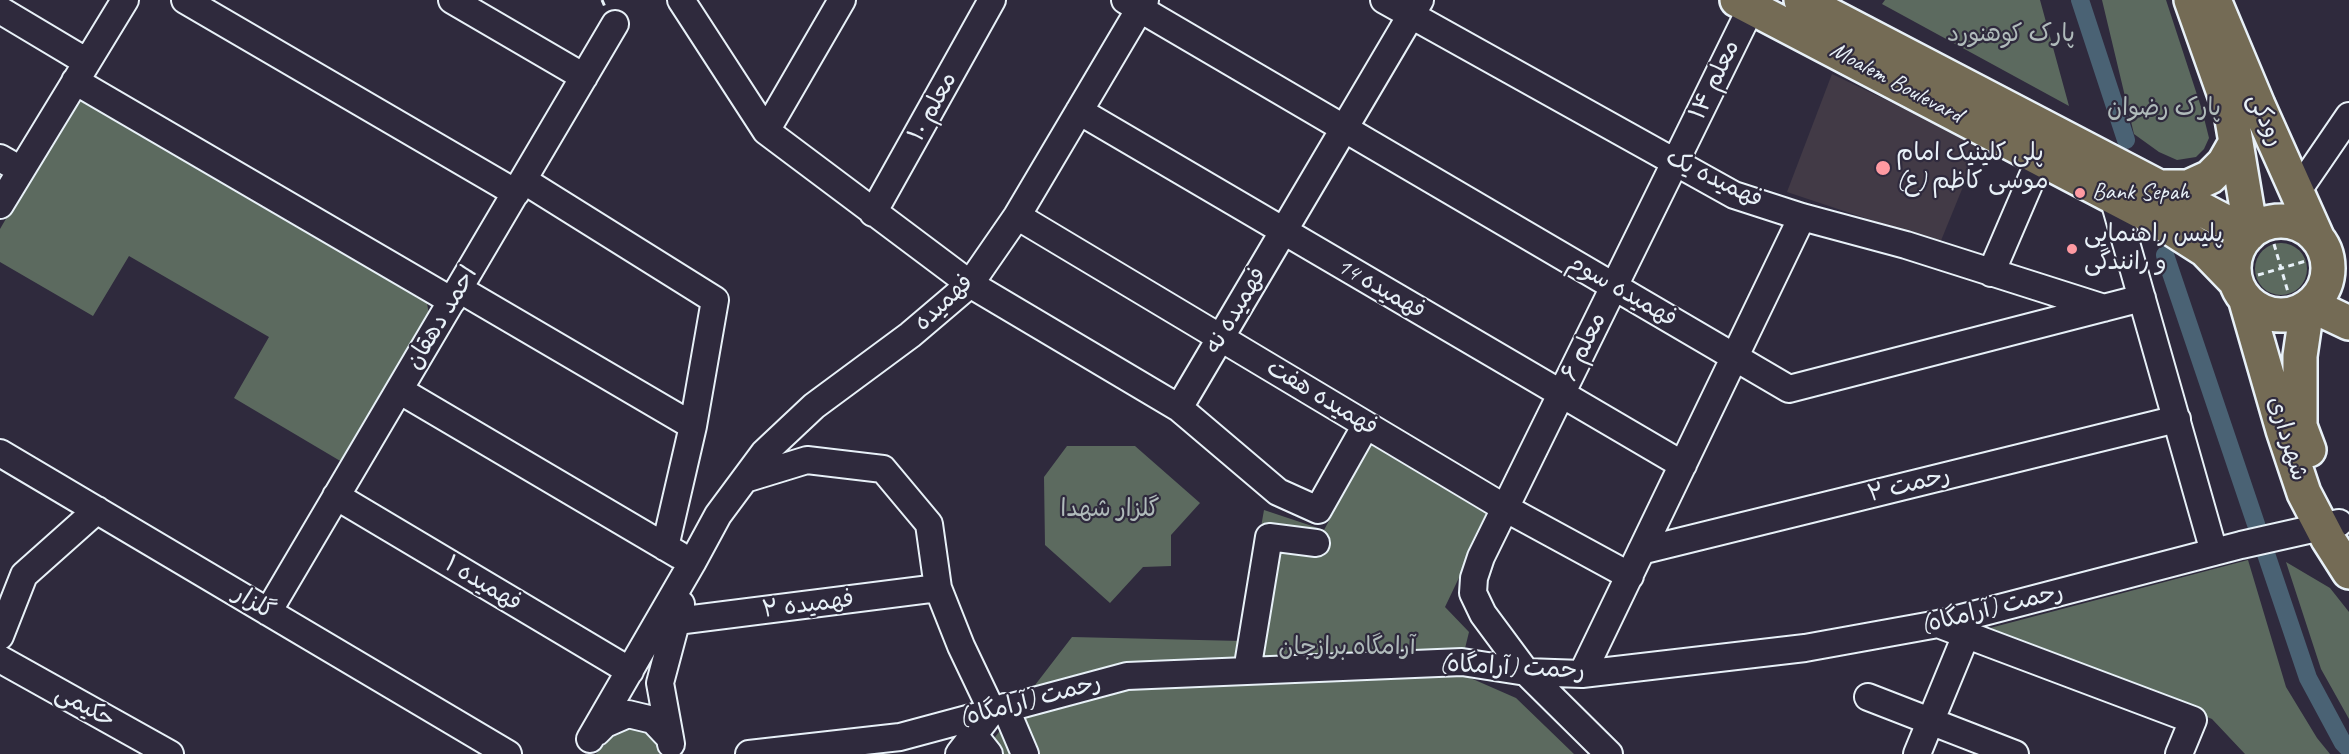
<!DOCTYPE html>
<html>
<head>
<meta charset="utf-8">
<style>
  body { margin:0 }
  canvas { display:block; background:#2f2a3d }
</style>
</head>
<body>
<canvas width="2349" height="754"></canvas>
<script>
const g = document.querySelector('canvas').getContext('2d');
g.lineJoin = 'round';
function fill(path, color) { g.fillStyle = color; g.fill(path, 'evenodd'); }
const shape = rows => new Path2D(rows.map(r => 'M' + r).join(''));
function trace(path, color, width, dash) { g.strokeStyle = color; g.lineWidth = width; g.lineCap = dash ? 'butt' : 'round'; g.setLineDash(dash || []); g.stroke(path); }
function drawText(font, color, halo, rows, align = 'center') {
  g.font = font + ' Caveat,"Playpen Sans Arabic",sans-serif'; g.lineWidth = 4.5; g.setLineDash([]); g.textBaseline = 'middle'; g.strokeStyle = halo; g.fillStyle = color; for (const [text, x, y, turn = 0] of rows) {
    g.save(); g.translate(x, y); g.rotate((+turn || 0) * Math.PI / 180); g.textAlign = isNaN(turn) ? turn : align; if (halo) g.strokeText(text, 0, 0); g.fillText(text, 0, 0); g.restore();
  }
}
fill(shape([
  [1832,74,1980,145,1940,243,1787,192]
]), '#423a46');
fill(shape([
  [1885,0,2040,0,2069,106,1882,4],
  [2102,0,2166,0,2202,110,2209,138,2204,149,2196,157,2177,160,2159,152,2134,134],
  [89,100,426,298,429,314,342,462,234,398,269,337,129,256,93,316,0,262,0,229,73,103],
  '2255 269a26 26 0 1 1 52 0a26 26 0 1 1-52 0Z',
  [1374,443,1485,508,1487,519,1445,607,1469,632,1459,673,1516,698,1574,754,982,754,1072,637,1241,641,1264,510,1324,530,1370,444],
  [1067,446,1135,446,1200,503,1171,535,1171,566,1143,567,1110,603,1045,545,1044,477],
  [2248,560,2286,687,2317,738,2330,754,2245,754,2212,719,1990,628],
  [2286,562,2330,588,2349,612,2349,719,2321,669],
  [629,728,646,732,658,744,659,754,596,754,613,735]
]), '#5c6a5f');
trace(shape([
  [2080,0,2126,140],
  [2165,255,2308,678,2343,743,2349,749]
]), '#4a6274', 18);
const minor = shape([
  [185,0,516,193],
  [452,0,584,77],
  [681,0,766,131,970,284,1179,408,1420,0],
  [1125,0,1789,389,2142,298],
  [1384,0,1734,195,1802,217,1906,245,2104,308],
  [0,10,87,62],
  [75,81,452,301],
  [1079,111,1683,465],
  [766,131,842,0],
  [0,158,21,170],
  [523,180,715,300,693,426,665,547],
  [2297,192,2349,116],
  [2113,197,2214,552],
  [0,205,125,0],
  [873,213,992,0],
  [1017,216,1505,508,1630,576],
  [1991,273,2040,159],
  [459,289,693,426],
  [399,390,679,555],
  [1179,408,1278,492,1318,510,1366,425],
  [0,453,508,754],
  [745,479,807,460,883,469,929,524,938,588,961,646,992,711,959,754],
  [336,496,630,671],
  [1641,551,2177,419],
  [268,612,615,24],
  [677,621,938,588],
  [1938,624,2193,720,2179,754],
  [0,636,24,575,97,510],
  [0,659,170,754],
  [1247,671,1269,537,1316,543],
  [1582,674,1802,217],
  [1868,697,2015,754],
  [1005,707,1025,754],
  [597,732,605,724,628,714,653,720,670,738,671,744],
  [974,735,989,754],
  [670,738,660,683,681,604],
  [590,739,692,563,718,515,764,453,814,406,910,335,970,284,1017,216,1145,0],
  [749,754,900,737,1127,676,1462,662,1526,672,1582,674,1805,648,1938,624,2241,545,2339,523],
  [1609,754,1526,672,1483,614,1473,593,1474,578,1481,557,1751,8],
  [1917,754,1966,635]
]);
const major = shape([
  [1737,0,2161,222,2205,250,2236,282],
  [1801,0,2249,234],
  [2191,0,2231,113,2251,232],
  [2214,0,2258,105,2318,239],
  [2159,187,2188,187,2210,177,2224,163,2236,142],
  '2234 268a47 47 0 1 1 94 0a47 47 0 1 1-94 0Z',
  [2245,298,2283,430,2304,493,2328,539,2349,572],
  [2311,305,2349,323],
  [2307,308,2300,356,2300,426,2309,450]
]);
trace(minor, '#e8f1f8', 30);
trace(major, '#e8f1f8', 38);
trace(shape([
  [602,0,605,7],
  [2274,244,2288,292],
  [2258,275,2306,261]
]), '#e8f1f8', 3, [6, 4.5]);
trace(minor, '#2f2a3d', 26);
trace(major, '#746b55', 33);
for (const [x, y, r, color] of [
  [1883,168,8,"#ff9aa2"],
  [2080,193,6,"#ff9aa2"],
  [2072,249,6,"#ff9aa2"]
]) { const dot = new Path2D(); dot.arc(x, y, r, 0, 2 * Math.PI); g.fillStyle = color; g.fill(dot); trace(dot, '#2f2a3d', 2); }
drawText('24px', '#b0bbbb', '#2f2a3d', [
  ["پارک کوهنورد",2011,35],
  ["پارک رضوان",2164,109],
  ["گلزار شهدا",1110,510],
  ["آرامگاه برازجان",1347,648]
]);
drawText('24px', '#e8f1f8', '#2f2a3d', [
  ["معلم ۱۴",1715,80,-64],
  ["Moalem Boulevard",1896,83,28],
  ["معلم ۱۰",933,107,-61],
  ["رودکی",2265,120,66],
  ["فهمیده یک",1714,179,26],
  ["فهمیده 14",1381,289,30],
  ["فهمیده سوم",1622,291,30],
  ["فهمیده",944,303,-43],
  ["فهمیده نه",1236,311,-59],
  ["احمد دهقان",442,318,-59],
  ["معلم ۶",1584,347,-64],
  ["فهمیده هفت",1322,398,31],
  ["شهرداری",2287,439,73],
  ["رحمت ۲",1909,485,-14],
  ["فهمیده ۱",483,584,31],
  ["گلزار",254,603,31],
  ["فهمیده ۲",808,605,-7],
  ["رحمت (آرامگاه)",1992,609,-14],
  ["رحمت (آرامگاه)",1512,668,3],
  ["رحمت (آرامگاه)",1030,701,-15],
  ["حکیمی",85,707,29]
]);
drawText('24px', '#e8f1f8', '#2f2a3d', [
  ["پلی کلینیک امام",1896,154],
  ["موسی کاظم (ع)",1896,182],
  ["Bank Sepah",2092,193],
  ["پلیس راهنمایی",2084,235],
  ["و رانندگی",2084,263]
], 'left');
</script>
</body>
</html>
